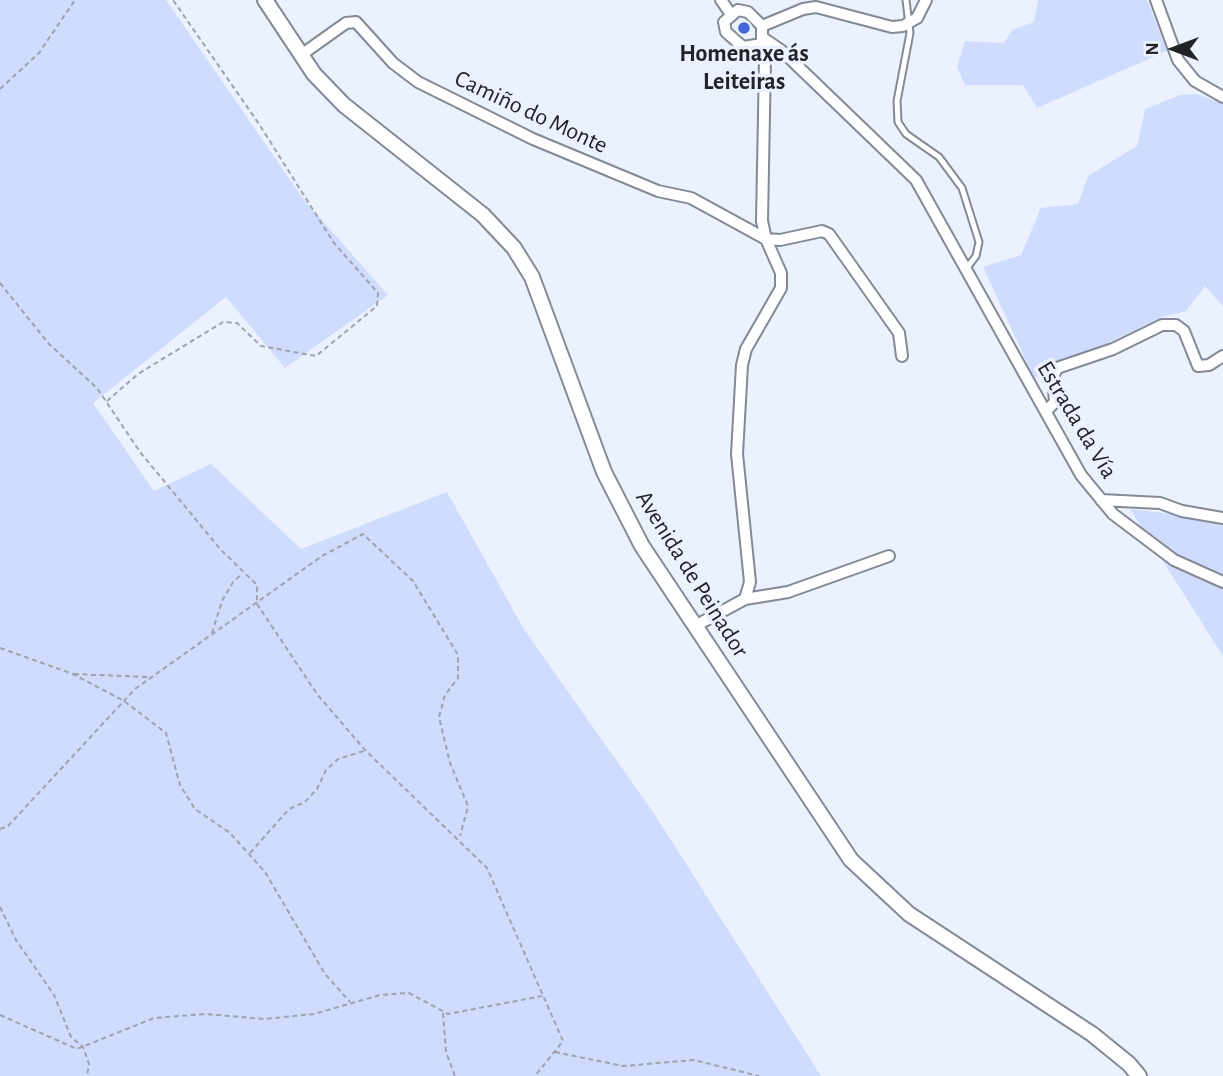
<!DOCTYPE html>
<html>
<head>
<meta charset="utf-8">
<style>
  body { margin:0 }
  #map { position:relative; width:1223px; height:1076px; overflow:hidden; background:#ebf1ff; font-family:"Alegreya Sans",sans-serif }
  canvas { display:block }
  .north { position:absolute; left:1139px; top:14px; width:70px; height:70px; -webkit-text-stroke:5px #ebf1ff; paint-order:stroke; rotate:270deg; font-size:19px; font-weight:700; line-height:28px; text-align:center; color:#212327 }
  .north::after { content:''; display:block; margin:auto; width:24px; height:32px; background:#212327; clip-path:polygon(50% 0,100% 100%,50% 72%,0 100%) }
</style>
</head>
<body>
<div id="map">
<canvas width="1223" height="1076"></canvas>
<div class="north">N</div>
</div>
<script>
const g = document.querySelector('canvas').getContext('2d');
g.lineJoin = 'round';
function fill(path, color) { g.fillStyle = color; g.fill(path, 'evenodd'); }
const shape = rows => new Path2D(rows.map(r => 'M' + r).join(''));
function trace(path, color, width, dash) { g.strokeStyle = color; g.lineWidth = width; g.lineCap = dash ? 'butt' : 'round'; g.setLineDash(dash || []); g.stroke(path); }
function drawText(font, color, halo, rows, align = 'center') {
  g.font = font + ' "Alegreya Sans",sans-serif'; g.lineWidth = 7; g.setLineDash([]); g.textBaseline = 'middle'; g.strokeStyle = halo; g.fillStyle = color; for (const [text, x, y, turn = 0] of rows) {
    g.save(); g.translate(x, y); g.rotate((+turn || 0) * Math.PI / 180); g.textAlign = isNaN(turn) ? turn : align; if (halo) g.strokeText(text, 0, 0); g.fillText(text, 0, 0); g.restore();
  }
}
fill(shape([
  [0,0,166,0,304,200,388,295,285,368,226,297,93,403,154,491,211,464,301,549,447,492,525,631,655,815,821,1076,0,1076],
  [1038,0,1147,0,1167,51,1037,108,1023,85,965,85,957,67,965,41,1004,43,1012,30,1034,22],
  [1197,94,1223,104,1223,306,1205,286,1186,311,1162,317,1034,378,983,267,1021,255,1041,208,1078,204,1088,176,1137,146,1145,109,1180,95],
  [1130,509,1223,520,1223,656]
]), '#cfdcfd');
const service = shape([
  [906,0,910,33,897,101,898,122,906,134,939,157,962,188,979,242,976,256,966,269]
]);
const minor = shape([
  [721,0,730,13],
  [1156,0,1178,60,1195,81,1223,97],
  [738,10,748,12,762,26,762,44,743,47,726,32,724,22,738,10],
  [762,26,803,9,816,7,892,27,903,26,917,18,926,0],
  [763,38,782,51,916,180,1081,475,1113,514,1174,560,1223,582],
  [301,55,346,23,356,22,393,63,418,82,533,139,658,191,691,198,766,239,780,240,822,231,829,234,899,333,902,356],
  [1046,411,1055,402,1053,377,1057,368,1113,349,1162,325,1176,325,1184,331,1198,366,1209,365,1223,356],
  [1101,500,1160,503,1182,511,1223,518],
  [745,599,788,592,889,556],
  [695,626,745,599,750,582,737,454,742,365,746,349,781,288,781,273,766,239,762,221,765,59,762,44]
]);
const tertiary = shape([
  [265,0,314,74,344,105,483,215,514,248,532,277,604,472,642,546,851,860,909,914,1092,1034,1129,1064,1139,1076]
]);
trace(service, '#838995', 9);
trace(minor, '#838995', 14);
trace(tertiary, '#838995', 18);
trace(shape([
  [0,89,39,53,75,0],
  [0,283,49,344,97,388,140,452,221,550,257,585,257,604,317,694,365,750,487,868,563,1041,535,1076],
  [107,401,138,374,223,322,237,323,261,346,316,356,377,306,378,293,334,243,259,124,173,0],
  [212,633,222,601,233,582,242,574],
  [0,648,73,674,124,701,166,733,180,785,195,809,230,833,265,872,325,974,350,1002],
  [74,674,149,677],
  [0,829,8,826,135,689,322,556,363,534,413,581,458,655,458,678,445,695,439,717,450,763,468,806,460,836],
  [250,853,289,809,305,802,317,789,326,770,338,759,364,751],
  [0,907,16,940,54,995,71,1037,83,1047,89,1064,87,1076],
  [443,1013,446,1052,455,1076],
  [0,1015,77,1049,154,1018,205,1014,265,1019,314,1014,380,995,409,993,448,1014,542,996],
  [555,1052,623,1066,694,1060,759,1076]
]), '#9ea2ac', 2, [5, 3.5]);
trace(service, '#fff', 5);
trace(minor, '#fff', 10);
trace(tertiary, '#fff', 14);
for (const [x, y, r, color] of [
  [744,28,7,"#4466d8"]
]) { const dot = new Path2D(); dot.arc(x, y, r, 0, 2 * Math.PI); g.fillStyle = color; g.fill(dot); trace(dot, '#ebf1ff', 2.5); }
drawText('bold 24px', '#212327', '#ebf1ff', [
  ["Homenaxe ás",744,54],
  ["Leiteiras",744,82]
]);
drawText('24px', '#212327', '#ebf1ff', [
  ["Camiño do Monte",531,112,25],
  ["Estrada da Vía",1077,420,59],
  ["Avenida de Peinador",692,574,58]
]);
</script>
</body>
</html>
